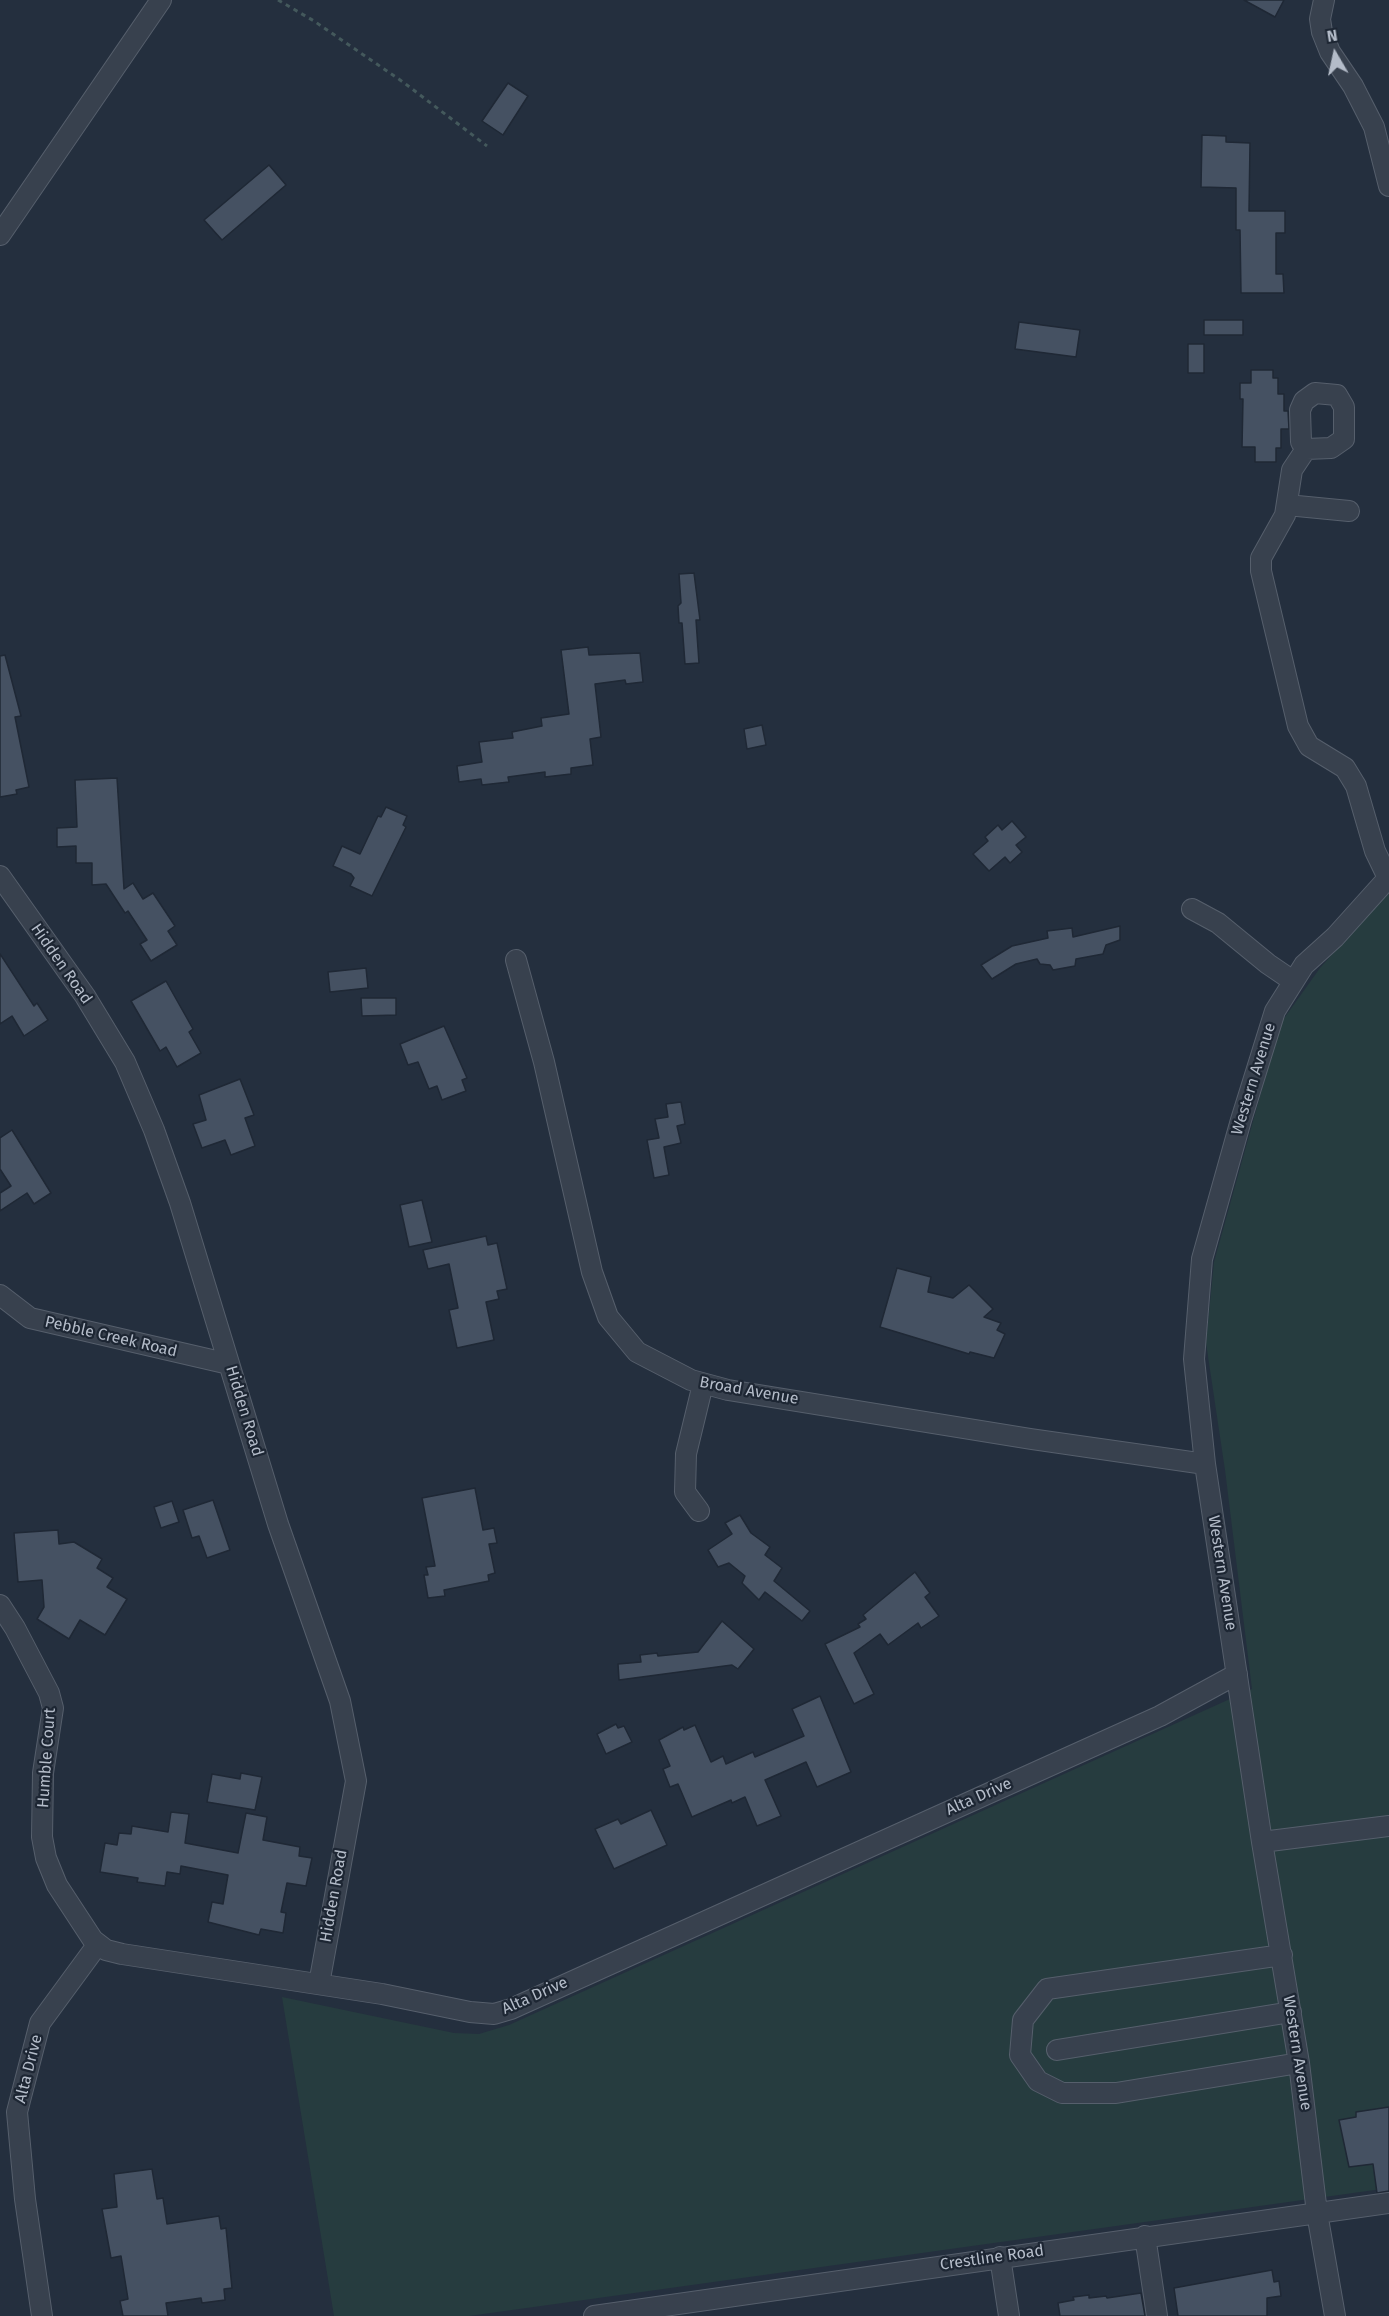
<!DOCTYPE html>
<html>
<head>
<meta charset="utf-8">
<style>
  body { margin:0 }
  #map { position:relative; width:1389px; height:2316px; overflow:hidden; background:#242f3e; font-family:"Fira Sans",sans-serif }
  canvas { display:block }
  .north { position:absolute; left:1305px; top:24px; width:60px; height:60px; -webkit-text-stroke:4px #1d2633; paint-order:stroke; rotate:351deg; font-size:16px; font-weight:700; line-height:24px; text-align:center; color:#b4bcc9 }
  .north::after { content:''; display:block; margin:auto; width:21px; height:27px; background:#b4bcc9; clip-path:polygon(50% 0,100% 100%,50% 72%,0 100%) }
</style>
</head>
<body>
<div id="map">
<canvas width="1389" height="2316"></canvas>
<div class="north">N</div>
</div>
<script>
const g = document.querySelector('canvas').getContext('2d');
g.lineJoin = 'round';
function fill(path, color) { g.fillStyle = color; g.fill(path, 'evenodd'); }
const shape = rows => new Path2D(rows.map(r => 'M' + r).join(''));
function trace(path, color, width, dash) { g.strokeStyle = color; g.lineWidth = width; g.lineCap = dash ? 'butt' : 'round'; g.setLineDash(dash || []); g.stroke(path); }
function drawText(font, color, halo, rows, align = 'center') {
  g.font = font + ' "Fira Sans",sans-serif'; g.lineWidth = 4.5; g.setLineDash([]); g.textBaseline = 'middle'; g.strokeStyle = halo; g.fillStyle = color; for (const [text, x, y, turn = 0] of rows) {
    g.save(); g.translate(x, y); g.rotate((+turn || 0) * Math.PI / 180); g.textAlign = isNaN(turn) ? turn : align; if (halo) g.strokeText(text, 0, 0); g.fillText(text, 0, 0); g.restore();
  }
}
fill(shape([
  [1389,891,1389,2188,469,2316,334,2316,282,1997,454,2033,479,2034,509,2025,1252,1689,1225,1470,1206,1343,1214,1262,1280,1024,1320,968]
]), '#263c3f');
const building = shape([
  [1244,0,1284,0,1275,17,1244,0],
  [508,83,528,96,503,135,482,121,508,83],
  [1202,135,1226,136,1226,142,1250,143,1249,211,1285,211,1285,233,1276,233,1276,274,1283,274,1284,293,1241,293,1240,230,1236,230,1236,188,1201,187,1202,135],
  [269,165,286,185,222,240,204,220,269,165],
  [1204,320,1243,320,1243,335,1204,335,1204,320],
  [1019,322,1080,330,1076,357,1015,349,1019,322],
  [1188,344,1204,344,1204,373,1188,373,1188,344],
  [1251,370,1273,370,1273,378,1278,378,1278,394,1284,394,1284,411,1288,411,1289,429,1281,429,1281,448,1276,448,1276,462,1255,462,1255,447,1242,447,1243,399,1240,399,1240,383,1251,383,1251,370],
  [694,573,700,620,696,620,699,663,685,664,682,623,679,623,678,606,681,603,679,574,694,573],
  [588,647,589,655,640,653,643,682,626,684,625,680,595,684,601,737,590,739,593,765,571,768,571,774,545,777,545,772,508,777,509,782,482,785,481,779,459,782,457,766,482,762,479,742,513,738,512,732,542,726,541,718,569,714,561,650,588,647],
  [5,655,21,716,15,717,29,787,16,790,17,794,0,797,0,656,5,655],
  [762,725,766,745,747,749,744,729,762,725],
  [117,778,124,889,133,883,143,899,153,893,175,926,168,931,177,945,151,961,140,944,147,940,128,911,125,913,106,884,92,885,92,863,76,863,76,846,57,847,57,828,77,827,75,780,117,778],
  [386,807,407,816,403,825,406,827,372,896,350,886,354,878,351,874,333,866,342,846,360,854,378,816,381,817,386,807],
  [1012,821,1026,837,1016,845,1022,852,1010,863,1005,857,989,871,973,854,988,841,985,837,998,825,1002,830,1012,821],
  [1120,926,1120,940,1106,945,1103,954,1076,959,1075,966,1053,970,1050,965,1040,964,1037,959,1016,964,992,979,981,965,1012,946,1048,938,1047,931,1072,928,1073,937,1120,926],
  [0,954,34,1006,37,1003,48,1020,24,1036,12,1016,0,1024,0,954],
  [366,968,368,988,330,992,328,972,366,968],
  [166,981,193,1029,189,1032,201,1053,177,1067,166,1047,160,1051,131,1001,166,981],
  [361,998,396,998,396,1015,362,1016,361,998],
  [444,1026,467,1078,462,1080,466,1091,442,1100,437,1086,429,1089,418,1062,408,1065,400,1044,444,1026],
  [240,1079,254,1115,245,1118,255,1146,231,1155,225,1140,202,1148,193,1124,206,1120,199,1095,240,1079],
  [681,1102,685,1124,677,1126,681,1143,664,1147,669,1175,654,1178,647,1140,659,1138,655,1119,668,1117,666,1104,681,1102],
  [12,1130,51,1193,34,1204,27,1193,0,1211,0,1193,11,1186,0,1169,0,1138,12,1130],
  [422,1200,432,1242,409,1247,400,1205,422,1200],
  [486,1236,488,1245,497,1243,507,1289,497,1291,499,1299,486,1302,494,1340,457,1348,449,1310,458,1308,449,1264,428,1269,423,1250,486,1236],
  [897,1268,931,1277,928,1292,953,1298,969,1285,993,1309,984,1317,1001,1323,997,1330,1005,1334,994,1358,970,1352,969,1354,880,1327,897,1268],
  [475,1488,483,1530,494,1528,497,1543,489,1544,495,1573,488,1575,489,1581,444,1590,445,1596,428,1598,424,1575,428,1575,426,1567,435,1566,422,1498,475,1488],
  [213,1500,230,1550,207,1558,199,1536,192,1538,183,1510,213,1500],
  [172,1501,179,1522,161,1528,154,1507,172,1501],
  [740,1515,751,1533,770,1547,765,1555,782,1568,774,1581,810,1611,802,1621,765,1592,759,1600,742,1583,745,1576,729,1563,718,1567,708,1550,732,1534,725,1523,740,1515],
  [58,1530,59,1544,74,1542,102,1559,97,1568,113,1578,107,1587,127,1599,105,1635,80,1620,69,1639,37,1619,44,1607,42,1580,18,1582,14,1533,58,1530],
  [915,1572,930,1593,925,1597,939,1616,921,1628,918,1623,888,1645,880,1634,854,1653,874,1694,854,1704,825,1644,860,1627,858,1624,866,1619,863,1615,915,1572],
  [722,1621,754,1649,738,1669,732,1665,619,1680,618,1664,641,1662,640,1655,657,1653,658,1656,698,1652,722,1621],
  [820,1696,851,1772,817,1787,806,1762,765,1780,781,1816,757,1826,745,1797,732,1803,731,1800,692,1817,678,1784,670,1787,663,1769,670,1766,659,1740,683,1727,684,1730,695,1725,711,1762,723,1756,726,1764,753,1752,755,1757,804,1736,792,1709,820,1696],
  [616,1724,618,1728,624,1726,632,1742,606,1754,597,1734,616,1724],
  [241,1773,262,1777,255,1810,207,1802,212,1774,240,1779,241,1773],
  [651,1810,667,1845,614,1869,595,1829,618,1819,621,1824,651,1810],
  [171,1812,189,1814,185,1843,238,1853,246,1813,267,1817,263,1840,300,1847,299,1856,312,1858,306,1886,287,1883,281,1912,286,1913,283,1933,261,1929,259,1935,208,1922,212,1902,223,1904,228,1875,181,1866,180,1874,167,1872,165,1886,137,1882,138,1878,100,1872,105,1843,117,1845,119,1833,131,1834,132,1826,168,1832,171,1812],
  [1389,2107,1389,2191,1377,2193,1373,2164,1349,2167,1339,2120,1356,2117,1356,2112,1389,2107],
  [152,2169,157,2199,163,2198,167,2224,219,2216,221,2229,226,2228,232,2288,224,2289,225,2300,202,2303,201,2298,166,2303,168,2316,123,2316,120,2301,128,2299,121,2256,111,2258,102,2209,117,2207,114,2174,152,2169],
  [1272,2270,1274,2282,1279,2281,1281,2296,1267,2298,1267,2316,1178,2316,1174,2288,1272,2270],
  [1141,2293,1145,2316,1060,2316,1058,2303,1074,2300,1073,2297,1089,2295,1089,2298,1106,2296,1107,2298,1141,2293]
]);
fill(building, '#455162');
trace(building, '#1f2835', 1.5);
const minor = shape([
  [1324,0,1320,19,1322,32,1330,52,1353,86,1374,127,1389,186],
  [0,235,161,0],
  [1306,449,1301,442,1300,410,1304,401,1315,393,1337,395,1344,407,1344,439,1331,448,1306,449,1292,470,1285,515,1261,558,1261,571,1298,726,1309,746,1345,768,1356,786,1375,851,1388,878],
  [1287,505,1349,511],
  [0,876,85,996,125,1062,154,1130,180,1203,278,1524,340,1701,356,1781,319,1984],
  [1192,909,1218,923,1268,964,1293,981],
  [516,960,544,1062,592,1272,608,1317,637,1352,691,1380,728,1390,1031,1439,1205,1464],
  [0,1295,30,1318,229,1364],
  [699,1511,685,1492,686,1454,703,1384],
  [0,1605,15,1628,49,1693,53,1708,43,1773,42,1837,46,1858,57,1885,93,1940,106,1950,122,1954,382,1994,470,2012,494,2014,511,2009,1160,1716,1237,1674],
  [1262,1842,1389,1826],
  [1282,1955,1047,1989,1023,2020,1020,2055,1038,2081,1062,2093,1116,2093,1299,2063],
  [1057,2050,1291,2012],
  [1145,2236,1157,2316],
  [1000,2257,1009,2316],
  [42,2316,25,2199,17,2112,40,2023,98,1944],
  [594,2316,1389,2203],
  [1335,2316,1317,2213,1299,2063,1262,1842,1205,1464,1194,1359,1202,1259,1241,1120,1275,1011,1304,965,1335,937,1389,877]
]);
trace(minor, '#565f6c', 22);
trace(shape([
  [278,0,314,21,403,82,487,146]
]), '#44595c', 3, [4.5, 4.5]);
trace(minor, '#38414e', 20);
drawText('16px', '#b4bcc9', '#1d2633', [
  ["Hidden Road",61,964,55],
  ["Western Avenue",1254,1079,-73],
  ["Pebble Creek Road",111,1337,13],
  ["Broad Avenue",749,1391,10],
  ["Hidden Road",244,1411,73],
  ["Western Avenue",1222,1573,81],
  ["Humble Court",47,1758,-86],
  ["Alta Drive",979,1797,-24],
  ["Hidden Road",334,1896,-80],
  ["Alta Drive",535,1996,-24],
  ["Western Avenue",1297,2053,81],
  ["Alta Drive",29,2069,-76],
  ["Crestline Road",992,2258,-8]
]);
</script>
</body>
</html>
